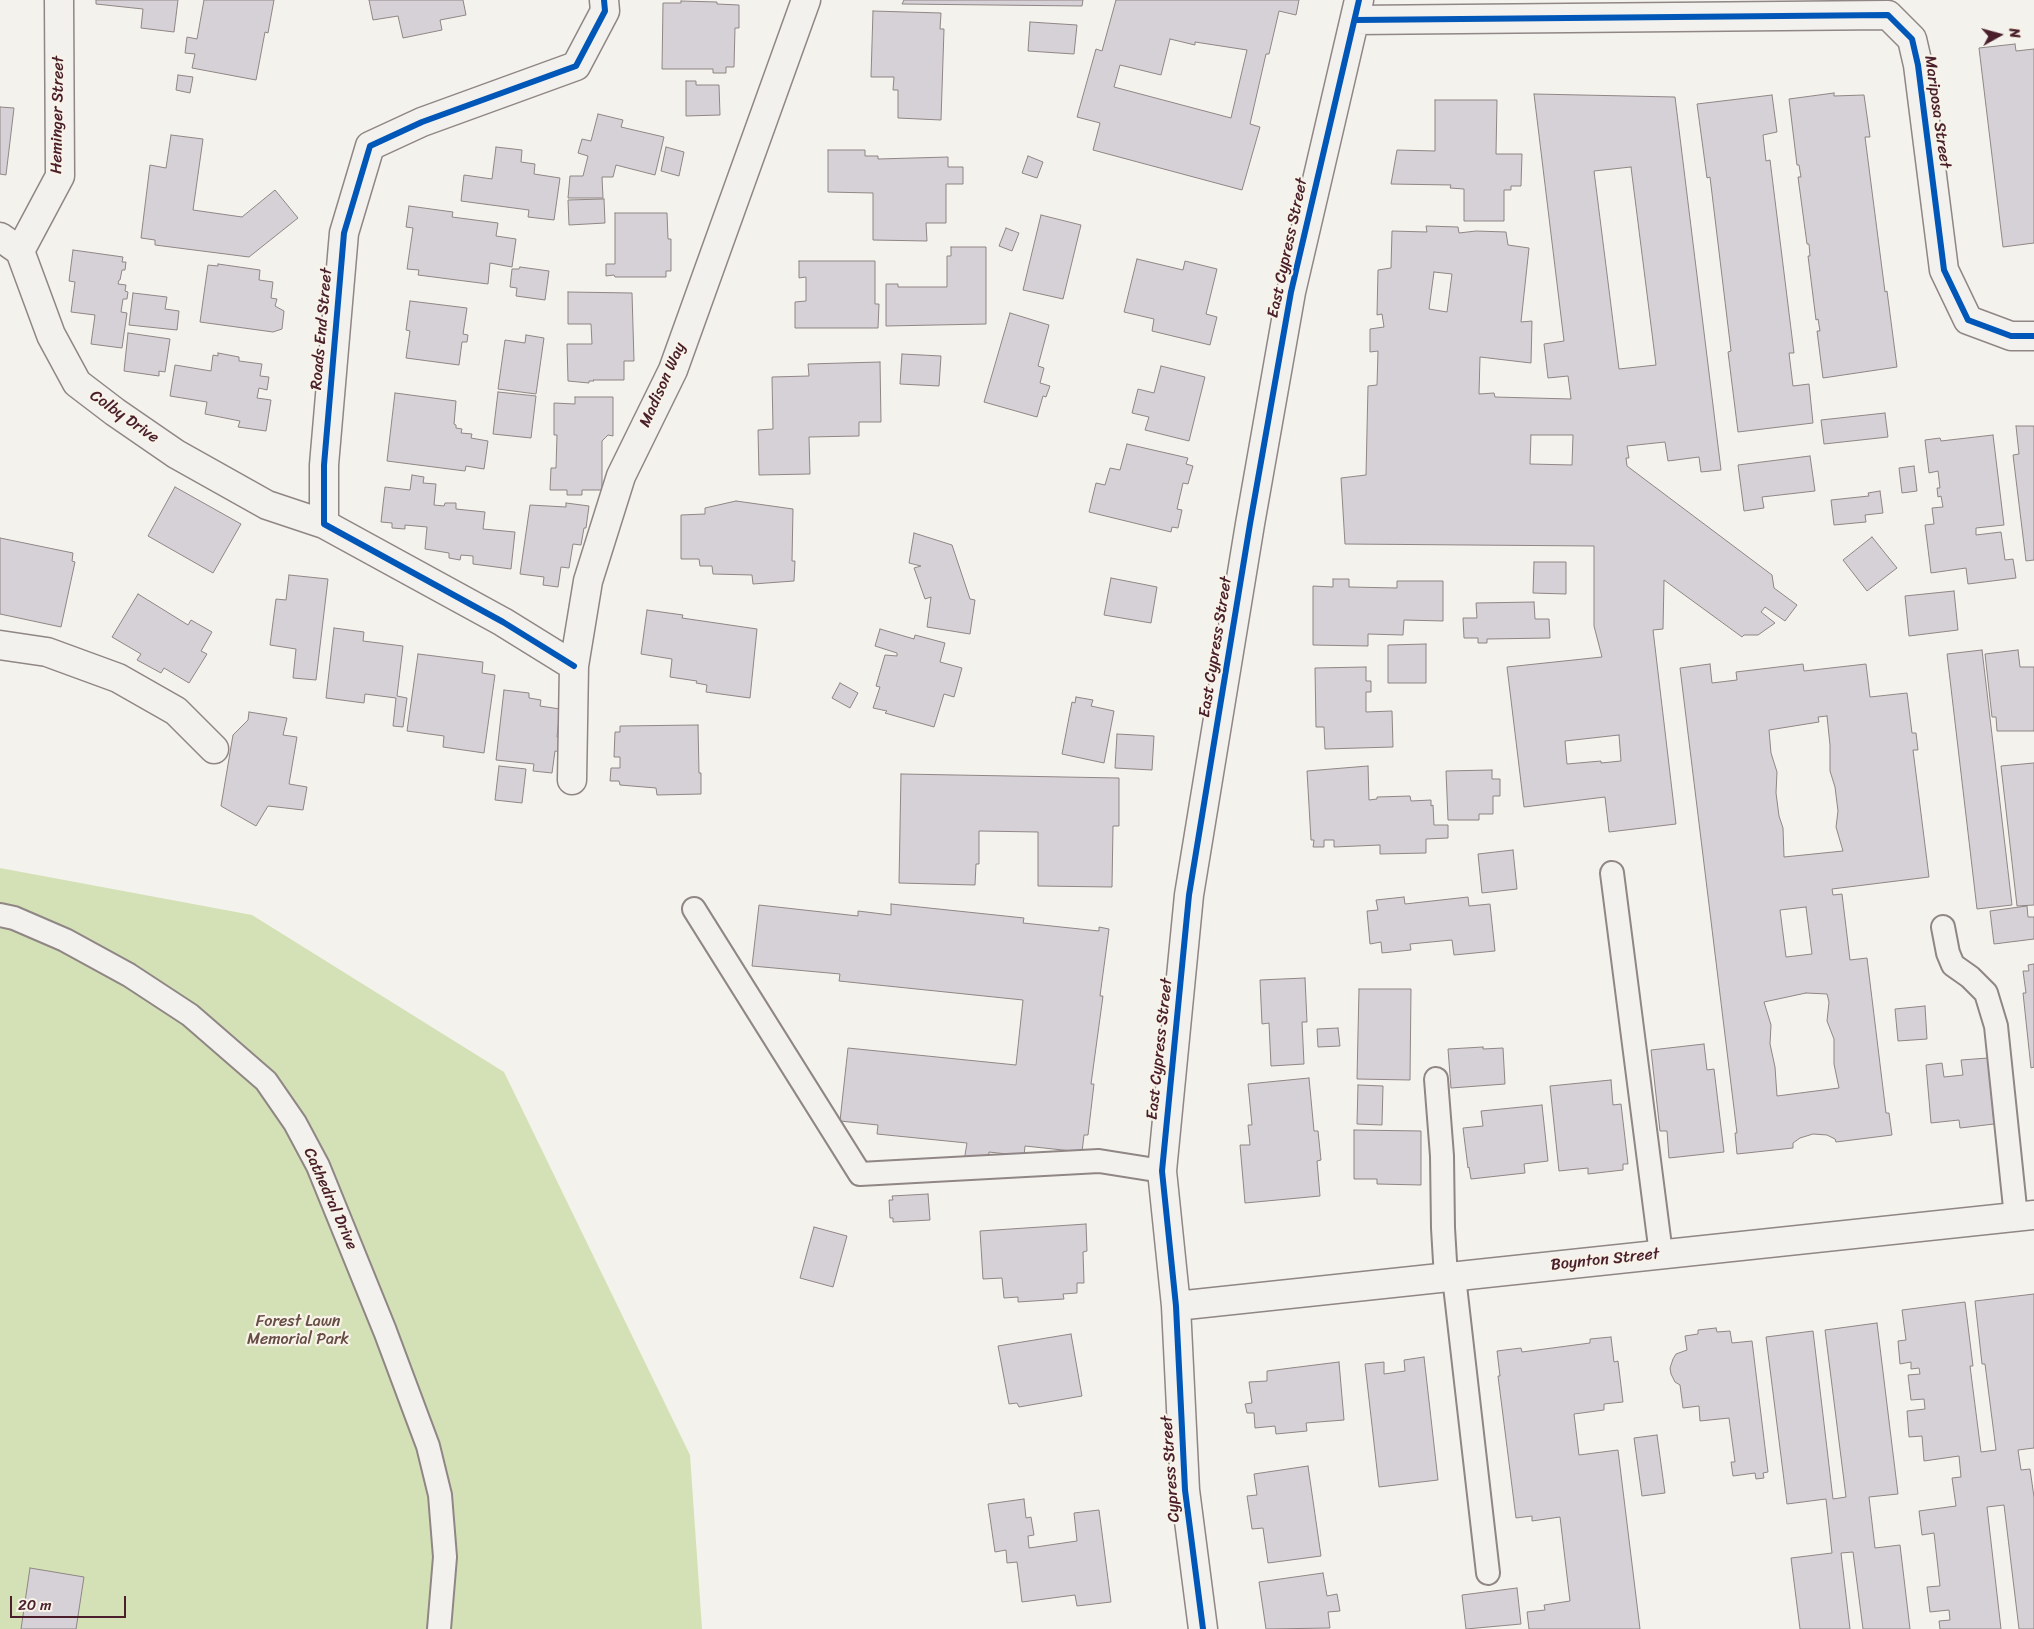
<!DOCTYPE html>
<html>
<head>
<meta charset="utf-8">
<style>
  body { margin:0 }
  #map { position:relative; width:2034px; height:1629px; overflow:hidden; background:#f4f2ec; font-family:Sriracha,sans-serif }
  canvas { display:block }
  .north { position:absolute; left:1974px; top:10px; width:50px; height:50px; -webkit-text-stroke:4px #f7f3e8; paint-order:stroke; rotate:83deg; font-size:14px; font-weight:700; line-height:20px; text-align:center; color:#4a1f2b }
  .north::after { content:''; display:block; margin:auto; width:18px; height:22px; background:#4a1f2b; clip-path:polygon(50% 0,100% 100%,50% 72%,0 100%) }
  .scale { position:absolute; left:10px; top:1596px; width:116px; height:22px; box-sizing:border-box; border:2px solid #4a1f2b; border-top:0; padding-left:6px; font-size:15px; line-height:18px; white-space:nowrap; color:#4a1f2b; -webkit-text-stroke:4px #f7f3e8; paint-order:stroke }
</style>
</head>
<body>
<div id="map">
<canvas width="2034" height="1629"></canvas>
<div class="north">N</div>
<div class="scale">20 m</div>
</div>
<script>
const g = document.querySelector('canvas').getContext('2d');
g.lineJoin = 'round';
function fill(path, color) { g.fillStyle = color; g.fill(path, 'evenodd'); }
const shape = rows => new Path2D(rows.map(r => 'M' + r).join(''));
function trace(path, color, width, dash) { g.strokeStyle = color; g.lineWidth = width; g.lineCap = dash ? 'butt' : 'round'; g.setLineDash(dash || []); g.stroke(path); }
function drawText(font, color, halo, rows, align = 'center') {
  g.font = font + ' Sriracha,sans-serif'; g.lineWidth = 4.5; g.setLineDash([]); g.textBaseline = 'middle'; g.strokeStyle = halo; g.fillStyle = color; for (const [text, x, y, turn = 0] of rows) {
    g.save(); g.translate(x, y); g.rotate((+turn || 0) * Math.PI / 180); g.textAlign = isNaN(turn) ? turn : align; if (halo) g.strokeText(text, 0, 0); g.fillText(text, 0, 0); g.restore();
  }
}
fill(shape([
  [0,868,252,915,504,1072,690,1455,702,1629,0,1629]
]), '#d4e1b6');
const building = shape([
  [96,0,178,0,174,32,141,28,143,9,96,4,96,0],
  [204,0,274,0,268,33,265,32,256,80,192,68,195,54,185,53,187,37,197,39,204,0],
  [369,0,463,0,466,15,440,20,442,30,403,38,398,16,373,20,369,0],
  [904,0,1083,0,1082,6,902,4,904,0],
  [1116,0,1299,0,1296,15,1279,11,1269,54,1266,54,1250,124,1260,127,1242,190,1093,150,1100,123,1077,117,1096,49,1102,51,1116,0],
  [1170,39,1195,45,1195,42,1247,50,1231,118,1114,87,1120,65,1161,75,1170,39],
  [681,1,717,2,717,4,739,5,739,28,735,28,734,67,726,67,726,73,713,73,713,69,662,69,663,3,681,3,681,1],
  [873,11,941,13,940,29,944,29,941,120,898,118,898,90,893,90,894,77,871,77,873,11],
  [1030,22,1077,25,1074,54,1028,51,1030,22],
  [2015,44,2016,51,2034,49,2034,243,2003,247,1979,48,2015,44],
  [178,75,193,77,190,93,176,90,178,75],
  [686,81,696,81,696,85,719,85,720,115,686,116,686,81],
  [1834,93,1834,96,1864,95,1870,137,1865,137,1885,292,1887,291,1897,367,1823,378,1817,331,1820,331,1818,319,1816,320,1808,256,1810,256,1809,244,1807,244,1798,177,1801,177,1799,165,1797,165,1789,99,1834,93],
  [1534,94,1675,97,1721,470,1701,472,1699,457,1668,461,1665,442,1627,446,1629,458,1626,458,1627,466,1772,575,1774,588,1797,605,1785,621,1765,607,1761,612,1775,623,1758,635,1744,635,1742,637,1664,580,1663,629,1653,630,1676,824,1609,832,1605,797,1524,807,1507,667,1602,657,1594,626,1594,546,1345,544,1341,478,1366,475,1368,386,1377,385,1378,351,1370,352,1370,329,1384,327,1382,314,1377,315,1378,270,1391,268,1392,231,1427,232,1426,226,1458,227,1459,233,1476,231,1506,232,1508,245,1529,248,1521,322,1532,321,1531,363,1480,357,1479,394,1494,393,1495,397,1571,399,1568,376,1548,378,1544,344,1564,341,1534,94],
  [1631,167,1656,365,1619,369,1594,171,1631,167],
  [1434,272,1452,274,1447,312,1429,309,1434,272],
  [1531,435,1573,435,1572,465,1530,464,1531,435],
  [1619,735,1621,761,1601,763,1601,761,1567,764,1565,741,1619,735],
  [1772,95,1777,132,1763,135,1766,161,1770,160,1794,353,1789,353,1793,386,1809,384,1813,423,1738,432,1728,352,1731,351,1710,177,1707,178,1697,104,1772,95],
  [1435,100,1497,100,1496,154,1522,154,1521,186,1511,186,1511,190,1504,190,1504,221,1464,221,1464,189,1450,188,1451,185,1391,184,1397,150,1435,151,1435,100],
  [0,107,14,108,6,175,0,174,0,107],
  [598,114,623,120,621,127,664,137,655,175,616,165,613,177,602,177,603,198,568,198,570,176,583,176,588,156,578,153,582,139,591,141,598,114],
  [171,135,203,139,193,210,242,217,275,190,298,218,249,257,155,245,155,240,141,238,150,165,166,168,171,135],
  [496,147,522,150,521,162,535,164,534,174,560,178,554,220,528,217,529,210,461,201,464,175,492,179,496,147],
  [666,147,684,152,679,176,661,171,666,147],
  [828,150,865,150,865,156,878,156,878,159,948,157,948,167,963,167,963,184,946,184,946,223,926,223,927,241,873,240,873,193,828,192,828,150],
  [1028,156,1043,162,1037,178,1022,173,1028,156],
  [604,199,605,223,569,225,568,200,604,199],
  [409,206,453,212,452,217,498,223,496,236,516,239,512,267,490,263,488,284,418,275,419,270,407,269,413,228,406,227,409,206],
  [615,213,667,213,668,239,671,239,671,271,666,271,666,277,615,277,614,275,606,276,606,264,615,264,615,213],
  [1041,215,1081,225,1063,299,1023,290,1041,215],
  [1006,228,1019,233,1012,251,999,246,1006,228],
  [951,247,986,247,986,324,886,326,886,284,898,284,898,287,947,287,947,256,951,256,951,247],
  [73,250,123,257,122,262,126,262,125,270,122,270,120,280,119,280,118,284,126,285,125,291,128,292,127,299,123,299,121,312,127,313,122,348,91,344,95,315,71,312,75,282,69,281,73,250],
  [1137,259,1183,270,1185,261,1217,269,1206,314,1217,317,1210,345,1152,331,1154,319,1124,312,1137,259],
  [799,261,875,261,875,304,879,304,878,328,795,328,795,302,806,301,806,277,799,278,799,261],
  [218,264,260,270,259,280,273,282,271,298,277,299,275,306,284,311,282,329,273,332,200,322,208,265,218,266,218,264],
  [520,267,549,271,545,300,516,296,517,288,510,287,512,269,519,269,520,267],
  [568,292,632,293,634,361,624,361,624,380,593,380,594,381,589,381,589,383,568,381,567,344,592,344,591,324,568,324,568,292],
  [133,293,167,297,165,309,179,311,177,330,129,325,133,293],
  [410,301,467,308,463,334,468,335,467,342,462,342,459,365,406,358,410,331,406,330,410,301],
  [1010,313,1049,325,1038,366,1044,368,1040,383,1050,386,1046,397,1043,396,1037,417,984,402,1010,313],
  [128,333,170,339,165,372,159,371,159,376,124,371,128,333],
  [526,335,544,338,536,394,498,389,505,340,525,343,526,335],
  [218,353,239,357,239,361,262,364,260,376,269,377,267,390,259,388,257,398,271,400,266,431,238,427,240,421,205,414,207,402,170,396,175,365,211,371,213,355,218,356,218,353],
  [902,354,941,356,939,386,900,384,902,354],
  [880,362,881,422,859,422,859,436,809,437,810,474,759,475,758,430,773,429,772,377,809,376,808,364,880,362],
  [1161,366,1205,377,1189,441,1145,430,1149,417,1132,413,1138,389,1154,393,1161,366],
  [498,392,536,396,531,438,493,434,498,392],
  [395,393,456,401,454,424,456,425,456,428,462,429,461,433,472,434,471,438,488,441,484,469,466,466,465,471,387,461,395,393],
  [575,397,613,397,613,436,608,435,602,441,602,490,582,490,582,495,567,495,567,490,550,490,551,468,556,468,557,435,554,435,554,403,575,404,575,397],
  [1885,413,1888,437,1824,444,1821,420,1885,413],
  [2016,426,2034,426,2034,560,2026,561,2013,455,2019,454,2016,426],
  [1993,435,2004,525,1976,528,1976,535,2001,532,2005,560,2013,559,2016,578,1968,584,1966,568,1931,573,1925,525,1934,524,1932,508,1943,507,1941,496,1938,497,1937,488,1940,488,1938,471,1929,473,1925,440,1940,438,1941,441,1993,435],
  [1127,444,1188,458,1186,464,1193,466,1188,484,1183,483,1177,509,1182,510,1178,528,1172,527,1171,532,1089,512,1096,483,1105,485,1110,468,1120,470,1127,444],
  [1810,456,1815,491,1762,497,1764,508,1744,511,1738,465,1810,456],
  [1914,466,1917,491,1902,493,1899,468,1914,466],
  [412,475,424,477,423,483,436,484,434,505,444,506,445,503,456,503,456,509,485,512,483,529,515,532,511,569,473,564,473,556,461,555,460,560,449,558,449,553,425,549,427,527,405,525,405,529,392,528,392,523,381,522,385,487,410,490,412,475],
  [175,487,241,524,213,573,148,536,175,487],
  [1880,491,1883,513,1865,515,1866,522,1834,525,1831,500,1869,496,1868,493,1880,491],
  [736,501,793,509,792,561,795,561,794,581,753,584,752,575,713,574,712,566,700,566,699,559,681,559,681,515,705,514,705,508,736,501],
  [566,503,589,506,586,528,584,528,581,545,573,544,569,568,561,567,558,587,543,585,544,577,520,574,530,505,566,507,566,503],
  [914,533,952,545,970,599,975,600,970,634,927,627,931,597,925,599,914,568,921,566,909,563,914,533],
  [1872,537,1897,568,1867,591,1843,560,1872,537],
  [0,538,73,553,72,561,75,562,61,627,0,614,0,538],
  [1534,562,1566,562,1566,594,1533,593,1534,562],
  [289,575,328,579,316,680,293,678,296,649,270,645,276,599,286,600,289,575],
  [1111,578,1157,587,1151,623,1104,615,1111,578],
  [1333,579,1349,579,1349,587,1397,588,1397,581,1443,581,1443,621,1404,620,1403,635,1368,634,1368,646,1313,645,1313,586,1333,587,1333,579],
  [1954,591,1958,630,1909,636,1905,596,1954,591],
  [138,594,188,625,191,620,212,632,201,651,207,654,189,683,164,668,161,673,137,660,141,654,112,637,138,594],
  [1534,602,1535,619,1549,619,1550,638,1487,639,1487,643,1478,643,1478,638,1464,638,1463,618,1477,618,1476,603,1534,602],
  [647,610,683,615,682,618,757,629,750,698,706,692,707,685,696,683,697,681,670,677,672,659,641,654,647,610],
  [334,628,364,632,363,641,403,646,397,696,407,698,403,727,393,726,396,698,365,694,364,703,326,698,334,628],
  [880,629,914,639,915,635,945,643,940,662,962,668,954,697,944,694,934,727,885,713,887,711,873,708,880,687,876,686,885,655,897,656,897,653,875,646,880,629],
  [1426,644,1426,683,1388,683,1388,645,1426,644],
  [1982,650,2012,905,1977,909,1947,654,1982,650],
  [2018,650,2020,667,2034,667,2034,731,1997,731,1996,717,1992,717,1985,654,2018,650],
  [418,654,483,662,482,673,495,675,484,753,443,747,444,736,407,731,418,654],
  [1710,664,1712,683,1737,680,1736,672,1803,664,1804,671,1866,664,1870,697,1907,693,1912,733,1916,733,1918,750,1913,750,1929,877,1832,889,1833,895,1842,894,1850,960,1867,958,1886,1113,1889,1113,1892,1135,1836,1142,1835,1139,1827,1135,1813,1134,1800,1138,1793,1143,1793,1148,1737,1154,1735,1133,1737,1133,1680,668,1710,664],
  [1827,716,1830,745,1830,771,1835,787,1838,811,1836,827,1843,851,1784,857,1783,828,1779,816,1776,793,1777,772,1771,753,1769,730,1819,722,1818,717,1827,716],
  [1806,907,1812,954,1786,957,1780,910,1806,907],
  [1806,993,1827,994,1829,1002,1827,1021,1834,1039,1834,1064,1839,1088,1777,1096,1775,1067,1770,1044,1771,1025,1764,1002,1806,993],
  [1366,667,1366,681,1371,681,1371,692,1366,692,1366,712,1392,711,1393,747,1325,749,1324,727,1316,727,1315,668,1366,667],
  [840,683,858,693,850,708,832,698,840,683],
  [504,690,529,693,529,698,541,700,540,706,560,709,557,737,562,738,561,752,555,751,552,773,533,771,534,764,496,760,504,690],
  [1076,697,1093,700,1091,706,1114,711,1104,763,1062,754,1072,702,1075,703,1076,697],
  [249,712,287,718,283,735,297,737,289,784,307,787,303,810,268,806,256,826,221,806,233,735,248,720,249,712],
  [698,725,699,773,701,773,701,794,657,795,656,788,620,785,619,781,610,781,611,768,620,768,620,757,614,757,615,732,620,732,620,726,698,725],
  [1117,734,1154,736,1152,770,1115,768,1117,734],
  [2034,763,2034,905,2017,906,2001,766,2034,763],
  [499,766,526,769,522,803,495,800,499,766],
  [1368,766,1369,800,1377,799,1377,797,1410,796,1411,801,1431,800,1431,806,1433,805,1434,825,1448,825,1448,838,1426,839,1426,853,1380,854,1380,845,1334,847,1334,840,1324,840,1324,847,1313,847,1314,840,1311,840,1307,771,1368,766],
  [1492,770,1492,779,1500,779,1500,796,1493,796,1493,814,1479,814,1479,820,1448,820,1446,771,1492,770],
  [901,774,1119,778,1119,826,1113,826,1112,887,1038,886,1038,832,979,831,979,864,976,864,975,885,899,883,901,774],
  [1513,850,1517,889,1482,893,1478,854,1513,850],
  [1404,897,1405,904,1468,897,1469,906,1490,904,1495,951,1454,955,1452,940,1410,944,1411,950,1382,953,1381,942,1370,944,1367,911,1378,910,1376,900,1404,897],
  [891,904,1024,918,1023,923,1099,931,1099,927,1109,929,1100,996,1103,996,1091,1084,1094,1084,1088,1135,1084,1135,1082,1152,1025,1146,1024,1156,989,1152,988,1164,964,1161,967,1143,877,1134,878,1125,840,1121,848,1048,1016,1065,1023,1000,839,981,840,974,752,966,759,905,858,916,858,911,891,915,891,904],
  [2027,906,2028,917,2034,917,2034,939,1994,944,1990,911,2027,906],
  [2034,964,2034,1067,2031,1068,2023,993,2026,993,2023,971,2029,971,2028,965,2034,964],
  [1305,978,1307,1022,1302,1022,1304,1064,1271,1066,1269,1023,1262,1024,1260,980,1305,978],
  [1359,989,1411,989,1410,1080,1357,1079,1359,989],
  [1925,1006,1927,1039,1898,1041,1895,1009,1925,1006],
  [1338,1028,1340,1046,1318,1047,1317,1029,1338,1028],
  [1704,1044,1707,1070,1714,1069,1724,1152,1669,1158,1667,1131,1660,1131,1651,1050,1704,1044],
  [1483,1047,1483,1049,1503,1048,1505,1084,1451,1088,1448,1049,1483,1047],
  [1988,1058,1994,1124,1960,1128,1959,1120,1931,1123,1926,1065,1942,1063,1944,1077,1963,1075,1961,1060,1988,1058],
  [1309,1078,1314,1131,1318,1131,1321,1160,1317,1161,1320,1196,1245,1203,1240,1145,1250,1145,1248,1125,1252,1125,1248,1084,1309,1078],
  [1611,1080,1613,1105,1621,1104,1628,1164,1623,1164,1623,1170,1588,1174,1588,1168,1559,1171,1550,1086,1611,1080],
  [1358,1085,1383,1086,1382,1125,1357,1124,1358,1085],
  [1542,1105,1548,1161,1524,1164,1525,1173,1471,1179,1469,1167,1468,1168,1463,1128,1483,1126,1481,1111,1542,1105],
  [1354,1130,1421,1131,1421,1185,1377,1184,1377,1179,1354,1179,1354,1130],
  [928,1194,930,1220,893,1222,893,1218,890,1218,889,1200,893,1200,892,1196,928,1194],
  [1086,1224,1087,1251,1083,1252,1084,1283,1077,1283,1077,1293,1063,1294,1064,1299,1018,1302,1018,1297,1004,1298,1002,1278,983,1279,980,1231,1086,1224],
  [814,1227,847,1236,833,1287,800,1278,814,1227],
  [2034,1294,2034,1448,2018,1450,2021,1470,2030,1469,2034,1497,2034,1629,2019,1629,2004,1505,1987,1507,2001,1629,1940,1629,1939,1621,1950,1620,1949,1610,1930,1612,1927,1587,1940,1586,1934,1533,1922,1535,1919,1511,1956,1506,1952,1478,1961,1477,1959,1456,1924,1461,1922,1436,1909,1437,1907,1411,1925,1409,1924,1399,1911,1400,1908,1375,1920,1374,1919,1368,1911,1369,1911,1362,1900,1364,1898,1341,1906,1340,1902,1310,1965,1302,1973,1366,1970,1366,1981,1452,1996,1450,1985,1364,1982,1364,1975,1301,2034,1294],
  [1877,1323,1898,1494,1869,1497,1875,1548,1900,1545,1910,1629,1863,1629,1853,1552,1841,1553,1850,1629,1800,1629,1791,1558,1832,1553,1826,1499,1787,1504,1766,1337,1813,1331,1833,1499,1846,1497,1825,1330,1877,1323],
  [1716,1328,1717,1332,1730,1331,1732,1343,1752,1341,1768,1472,1763,1473,1764,1478,1756,1479,1755,1473,1733,1476,1731,1462,1735,1462,1729,1418,1700,1421,1699,1406,1683,1408,1680,1385,1675,1382,1671,1374,1670,1368,1673,1359,1676,1354,1687,1350,1685,1336,1698,1334,1698,1330,1716,1328],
  [1071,1334,1082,1396,1019,1407,1017,1403,1009,1404,998,1346,1071,1334],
  [1611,1337,1614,1362,1618,1361,1623,1402,1604,1404,1604,1410,1574,1414,1579,1455,1618,1450,1640,1629,1529,1629,1527,1612,1545,1610,1544,1605,1570,1601,1560,1517,1532,1521,1532,1516,1516,1518,1498,1376,1500,1376,1497,1351,1521,1348,1522,1352,1590,1343,1590,1339,1611,1337],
  [1424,1357,1438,1480,1379,1487,1365,1364,1384,1362,1384,1374,1405,1371,1404,1360,1424,1357],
  [1339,1362,1344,1420,1306,1423,1307,1431,1276,1434,1275,1426,1255,1428,1254,1413,1247,1413,1245,1404,1252,1403,1249,1382,1267,1381,1267,1371,1339,1362],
  [1657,1435,1665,1493,1642,1496,1634,1438,1657,1435],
  [1308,1466,1321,1556,1268,1563,1263,1528,1252,1529,1247,1496,1257,1495,1254,1474,1308,1466],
  [1024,1499,1026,1518,1031,1517,1034,1535,1028,1536,1029,1548,1077,1541,1074,1513,1099,1510,1111,1602,1077,1606,1075,1595,1022,1602,1017,1562,1007,1563,1006,1550,995,1552,988,1504,1024,1499],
  [30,1568,84,1577,76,1629,21,1629,30,1568],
  [1323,1573,1327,1596,1337,1594,1340,1611,1328,1612,1330,1628,1266,1629,1259,1582,1323,1573],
  [1517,1588,1521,1624,1466,1629,1462,1595,1517,1588]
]);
fill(building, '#d6d0d7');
trace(building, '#8f8685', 1);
const service = shape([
  [1612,873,1661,1254],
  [694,909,860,1174,1099,1161,1162,1171],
  [0,915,14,918,65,940,129,975,190,1015,266,1081,295,1123,318,1166,385,1331,428,1446,440,1495,445,1557,439,1629],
  [1943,927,1948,953,1953,965,1970,977,1986,993,1996,1026,2016,1217],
  [1436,1079,1442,1156,1443,1228,1446,1278],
  [1454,1277,1488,1573]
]);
const minor = shape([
  [1355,20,1888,15,1912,39,1918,65,1944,270,1968,320,2011,336,2034,336],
  [0,237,20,251,51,335,77,383,115,412,176,454,267,505,324,524],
  [20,251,60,176,59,0],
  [0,645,47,652,118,678,176,711,214,749],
  [574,666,503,622,324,524,324,465,344,233,370,146,422,122,576,66,605,11,604,0],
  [572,780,574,666,588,581,621,476,673,370,806,0],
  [1176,1306,2034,1215],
  [1203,1629,1185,1490,1176,1306,1162,1171,1189,895,1250,524,1291,292,1359,0]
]);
trace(service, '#8f8685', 26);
trace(minor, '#8f8685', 31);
trace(service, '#f2f1ed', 22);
trace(minor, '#f2f1ed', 28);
trace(shape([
  [1355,20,1888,15,1912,39,1918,65,1944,270,1968,320,2011,336,2034,336],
  [574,666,503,622,324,524,324,465,344,233,370,146,422,122,576,66,605,11,604,0],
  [1203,1629,1185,1490,1176,1306,1162,1171,1189,895,1250,524,1291,292,1359,0]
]), '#0057b8', 6);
drawText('16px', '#4a1f2b', '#f7f3e8', [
  ["Mariposa Street",1937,112,82],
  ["Heminger Street",58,115,-89],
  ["East Cypress Street",1288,248,-78],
  ["Roads End Street",322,329,-85],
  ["Madison Way",663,385,-66],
  ["Colby Drive",124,417,35],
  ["East Cypress Street",1216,647,-81],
  ["East Cypress Street",1160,1049,-84],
  ["Cathedral Drive",330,1199,66],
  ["Boynton Street",1605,1260,-6],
  ["Cypress Street",1171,1469,-94]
]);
drawText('16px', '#664c43', '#f7f3e8', [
  ["Forest Lawn",298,1322],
  ["Memorial Park",298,1340]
]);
</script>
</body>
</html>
